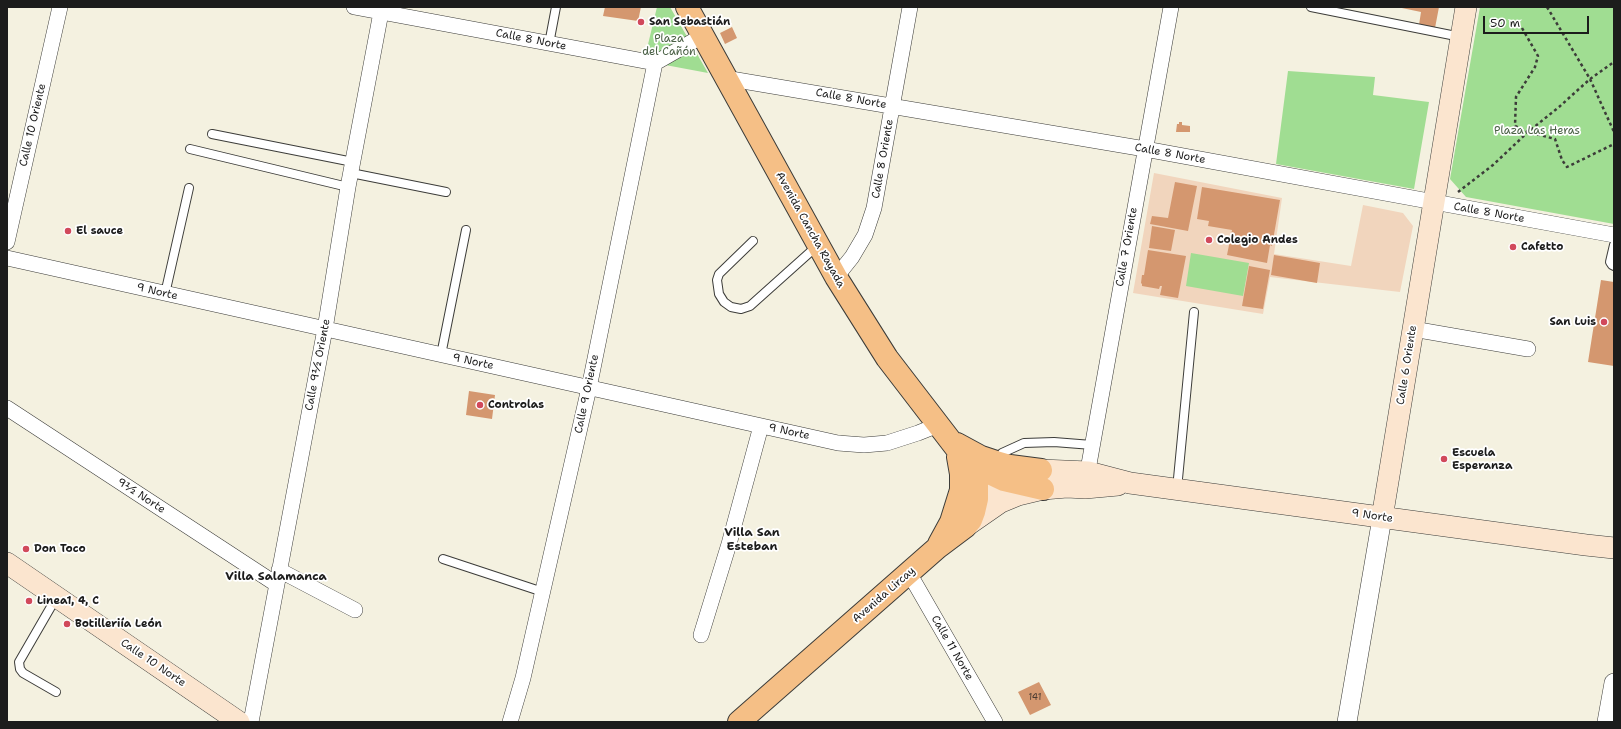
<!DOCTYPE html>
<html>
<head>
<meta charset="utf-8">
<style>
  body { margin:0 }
  #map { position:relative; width:1621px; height:729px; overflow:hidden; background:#f4f1e0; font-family:"Shantell Sans",sans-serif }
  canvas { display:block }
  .frame { position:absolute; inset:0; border:8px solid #1c1c1c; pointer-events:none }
  .scale { position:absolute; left:1483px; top:16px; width:106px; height:18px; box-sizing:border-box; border:2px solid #1c1c1c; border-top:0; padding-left:5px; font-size:12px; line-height:14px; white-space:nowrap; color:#1c1c1c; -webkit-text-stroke:3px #fff; paint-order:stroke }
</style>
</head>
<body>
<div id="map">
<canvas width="1621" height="729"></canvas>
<div class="frame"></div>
<div class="scale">50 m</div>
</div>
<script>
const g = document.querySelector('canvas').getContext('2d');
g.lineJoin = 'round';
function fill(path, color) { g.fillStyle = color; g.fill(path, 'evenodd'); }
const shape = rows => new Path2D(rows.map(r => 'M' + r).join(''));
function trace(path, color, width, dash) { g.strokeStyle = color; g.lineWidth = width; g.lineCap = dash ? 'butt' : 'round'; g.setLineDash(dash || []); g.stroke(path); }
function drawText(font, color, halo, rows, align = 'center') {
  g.font = font + ' "Shantell Sans",sans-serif'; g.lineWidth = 3.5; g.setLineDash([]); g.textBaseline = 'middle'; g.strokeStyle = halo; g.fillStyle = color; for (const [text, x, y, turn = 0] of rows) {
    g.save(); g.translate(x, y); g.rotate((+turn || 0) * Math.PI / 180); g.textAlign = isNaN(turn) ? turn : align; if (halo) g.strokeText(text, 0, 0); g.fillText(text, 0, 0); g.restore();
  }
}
fill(shape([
  [1154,173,1282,198,1274,254,1351,266,1363,205,1403,213,1413,226,1400,292,1270,277,1263,314,1133,293]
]), '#f1d5bd');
fill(shape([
  [657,7,670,7,708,73,644,61],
  [1480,7,1614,7,1614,224,1466,197,1450,179],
  [1288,71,1375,77,1373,95,1429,102,1414,189,1276,164],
  [1191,253,1249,263,1243,296,1186,286]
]), '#a0dd92');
fill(shape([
  [605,7,641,7,638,21,603,16],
  [1397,7,1439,7,1435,28,1419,25,1421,12],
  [732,27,737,38,725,44,720,33],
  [1179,122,1182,122,1182,125,1190,126,1190,132,1176,132,1177,124,1179,124],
  [1175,182,1197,186,1188,231,1150,224,1152,216,1168,218],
  [1202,187,1280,200,1272,246,1270,245,1267,263,1227,255,1232,230,1208,226,1209,221,1197,219],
  [1152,226,1175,230,1171,251,1149,248],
  [1148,250,1186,256,1178,298,1160,295,1162,286,1160,286,1159,289,1142,286,1142,284,1141,283,1142,275,1144,275],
  [1274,255,1320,263,1317,283,1271,275],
  [1249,266,1270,270,1263,309,1242,306],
  [1601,280,1614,282,1614,366,1588,362],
  [469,391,495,395,492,419,466,415],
  [1039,682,1051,705,1030,715,1018,692]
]), '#d4976f');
const service = shape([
  [1311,7,1461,37],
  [549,44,556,7],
  [212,134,353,162],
  [190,149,348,187],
  [351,173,446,192],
  [753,241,719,274,717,280,719,294,724,302,731,307,741,309,750,306,817,246],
  [1614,245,1610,262,1612,265,1614,266],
  [165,294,189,188],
  [441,355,466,230],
  [997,461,1002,453,1024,443,1054,442,1092,445],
  [1177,489,1194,312],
  [443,559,543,592],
  [56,692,23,673,20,669,19,662,56,598]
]);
const minor = shape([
  [354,7,655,63,702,36],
  [725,78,1145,149,1614,235],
  [7,242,60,7],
  [7,258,838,443,864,445,887,443,918,433,938,425],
  [836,277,852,257,865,235,874,208,910,7],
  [1413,329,1528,349],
  [7,408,276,584],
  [1086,481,1171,7],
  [279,570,355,610],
  [909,573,995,722],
  [701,635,729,544,761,426],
  [251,722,325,329,348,187,382,7],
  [510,722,523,678,589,388,655,63]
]);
const tertiary = shape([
  [1347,722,1382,518],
  [1607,722,1614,683]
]);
const secondary = shape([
  [966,509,991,489,1014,474,1026,471,1041,470,1088,472,1130,483,1586,545,1614,548],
  [1382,518,1466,7],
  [965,527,1001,502,1018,495,1043,489,1067,487,1085,488,1118,485],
  [7,563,239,722]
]);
const primary = shape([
  [687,7,836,277,887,358,973,470,977,486,977,499,974,512,971,520,965,527,937,548,739,722],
  [957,444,981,457,996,462,1010,466,1041,470],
  [983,470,1004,480,1043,489],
  [939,544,951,522,961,490,961,474,958,457]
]);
trace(service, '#3c3c39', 10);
trace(minor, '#3c3c39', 16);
trace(tertiary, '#3c3c39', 20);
trace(secondary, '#3c3c39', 22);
trace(primary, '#3c3c39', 24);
trace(shape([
  [1547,7,1590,79,1614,132],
  [1522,28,1538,56,1535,67,1516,97,1515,126,1528,132,1555,139,1562,160,1567,167,1614,144],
  [1458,192,1493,165,1528,132,1559,107,1590,79,1614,62]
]), '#3c3c39', 2.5, [3, 3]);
trace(service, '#fff', 8);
trace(minor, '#fff', 15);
trace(tertiary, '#fff', 19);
trace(secondary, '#fbe5cf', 21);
trace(primary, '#f5bf86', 22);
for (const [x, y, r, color] of [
  [641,22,4,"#d1495b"],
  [68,231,4,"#d1495b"],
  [1209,240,4,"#d1495b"],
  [1513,247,4,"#d1495b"],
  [1604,322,4,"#d1495b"],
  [480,405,4,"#d1495b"],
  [1444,459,4,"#d1495b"],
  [26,549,4,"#d1495b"],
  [29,601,4,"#d1495b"],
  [67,624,4,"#d1495b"]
]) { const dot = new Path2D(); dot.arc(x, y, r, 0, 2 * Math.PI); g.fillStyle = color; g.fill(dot); trace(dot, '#fff', 1.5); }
drawText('9px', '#4a3b31', null, [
  ["141",1035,698]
]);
drawText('bold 11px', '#1c1c1c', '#fff', [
  ["San Sebastián",649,22],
  ["El sauce",76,231],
  ["Colegio Andes",1217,240],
  ["Cafetto",1521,247],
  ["San Luis",1596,322,"right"],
  ["Controlas",488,405],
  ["Escuela",1452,453],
  ["Esperanza",1452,466],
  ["Don Toco",34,549],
  ["Linea1, 4, C",37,601],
  ["Botilleriía León",75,624]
], 'left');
drawText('11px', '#4a6045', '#fff', [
  ["Plaza",669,39],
  ["del Cañón",669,52],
  ["Plaza Las Heras",1537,131]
]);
drawText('11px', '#1c1c1c', '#fff', [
  ["Calle 8 Norte",531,40,11],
  ["Calle 8 Norte",851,99,10],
  ["Calle 10 Oriente",33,125,-77],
  ["Calle 8 Norte",1170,154,10],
  ["Calle 8 Oriente",883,159,-80],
  ["Calle 8 Norte",1489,213,10],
  ["Avenida Cancha Rayada",810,230,61],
  ["Calle 7 Oriente",1127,247,-80],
  ["9 Norte",157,292,13],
  ["9 Norte",473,362,12],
  ["Calle 9½ Oriente",318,365,-79],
  ["Calle 6 Oriente",1407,365,-81],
  ["Calle 9 Oriente",587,394,-78],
  ["9 Norte",789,432,12],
  ["9½ Norte",141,496,33],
  ["9 Norte",1372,516,8],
  ["Avenida Lircay",884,595,-41],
  ["Calle 11 Norte",952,648,60],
  ["Calle 10 Norte",153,663,34]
]);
drawText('bold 12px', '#1c1c1c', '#fff', [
  ["Villa San",752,533],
  ["Esteban",752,547],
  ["Villa Salamanca",276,577]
]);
</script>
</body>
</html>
